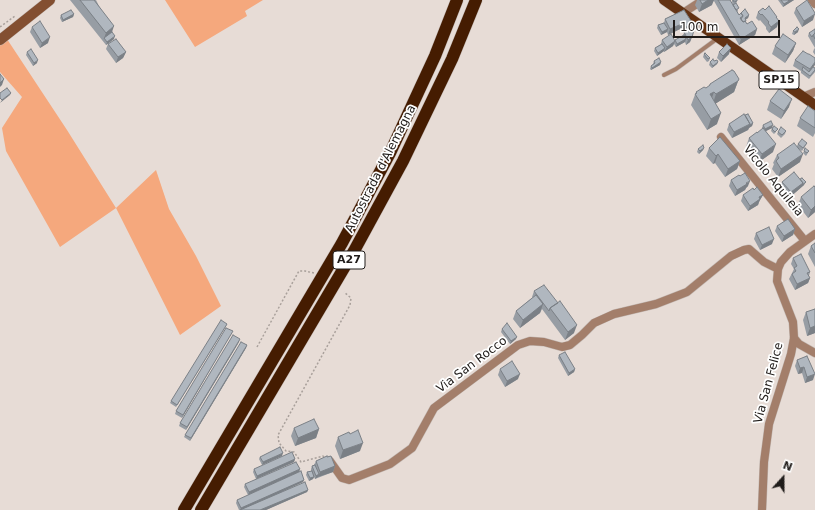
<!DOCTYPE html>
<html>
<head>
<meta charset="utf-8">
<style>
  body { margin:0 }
  #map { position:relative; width:815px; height:510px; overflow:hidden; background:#e7dcd6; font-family:"DejaVu Sans",sans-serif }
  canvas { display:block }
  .north { position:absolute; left:763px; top:458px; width:40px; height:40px; -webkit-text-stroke:3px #fff; paint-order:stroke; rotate:21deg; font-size:11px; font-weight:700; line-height:16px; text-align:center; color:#201c1a }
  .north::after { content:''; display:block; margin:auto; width:14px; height:18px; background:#201c1a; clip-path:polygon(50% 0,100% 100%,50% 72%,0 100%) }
  .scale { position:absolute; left:673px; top:20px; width:107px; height:18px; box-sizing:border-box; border:2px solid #201c1a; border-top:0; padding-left:5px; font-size:12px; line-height:14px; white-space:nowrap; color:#201c1a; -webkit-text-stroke:3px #fff; paint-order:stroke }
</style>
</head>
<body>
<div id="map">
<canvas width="815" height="510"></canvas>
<div class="north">N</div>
<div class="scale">100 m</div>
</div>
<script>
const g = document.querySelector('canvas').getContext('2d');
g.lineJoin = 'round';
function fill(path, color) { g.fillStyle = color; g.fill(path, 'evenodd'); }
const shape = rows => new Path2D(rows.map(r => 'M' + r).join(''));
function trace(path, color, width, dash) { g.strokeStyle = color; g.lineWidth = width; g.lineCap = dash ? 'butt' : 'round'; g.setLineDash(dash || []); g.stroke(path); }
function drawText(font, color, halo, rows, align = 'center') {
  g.font = font + ' "DejaVu Sans",sans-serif'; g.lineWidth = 3.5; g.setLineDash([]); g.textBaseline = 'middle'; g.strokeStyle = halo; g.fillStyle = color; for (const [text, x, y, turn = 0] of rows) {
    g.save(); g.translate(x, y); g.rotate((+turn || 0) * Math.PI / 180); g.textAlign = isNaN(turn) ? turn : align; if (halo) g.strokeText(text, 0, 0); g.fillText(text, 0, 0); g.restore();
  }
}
fill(shape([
  [165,0,263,0,245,11,247,16,195,47],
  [5,36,67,130,116,208,156,170,169,209,196,256,221,306,180,335,116,208,60,247,6,151,2,128,22,97,0,72,0,40]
]), '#f5a87d');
const service = shape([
  [664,75,676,69,718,38]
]);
const minor = shape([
  [812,0,815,4],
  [683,13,703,0],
  [803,97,815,92],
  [721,137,805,241],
  [794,338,799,344,815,353],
  [330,461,342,478,349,480,390,464,412,448,434,408,518,345,530,341,544,342,562,347,570,345,582,335,594,323,614,314,656,304,687,292,731,256,744,250,749,249,764,262,778,269],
  [762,510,764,462,769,424,791,354,794,338,793,322,777,281,778,269,781,262,790,252,815,234]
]);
const secondary = shape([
  [0,40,50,0]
]);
const primary = shape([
  [664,0,815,105]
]);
const motorway = shape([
  [184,510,342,243,390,153,435,56,457,0],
  [201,510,354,251,403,161,452,59,476,0]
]);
trace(service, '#c3b9b4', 5);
trace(minor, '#c3b9b4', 9);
trace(secondary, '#c3b9b4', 11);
trace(primary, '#c3b9b4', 11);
trace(motorway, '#c3b9b4', 13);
trace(shape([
  [0,27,15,16],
  [257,347,299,271,305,271,314,273],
  [324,457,323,456,301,462,294,452,286,451,279,443,278,435,350,305,351,298,344,292]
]), '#a9a09b', 1.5, [2, 2]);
trace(service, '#a37e6a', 4);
trace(minor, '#a37e6a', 8);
trace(secondary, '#834f31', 10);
trace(primary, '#633213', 10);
trace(motorway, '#451c01', 12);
fill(shape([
  [70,0,96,0,112,32,114,39,106,45],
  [697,0,730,0,733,5,732,2,732,0,737,0,737,1,736,3,738,11,737,12,739,15,749,15,748,18,746,19,746,22,747,24,757,29,755,35,739,45,714,1,712,2,712,5,699,12,695,5],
  [778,0,794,0,783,7],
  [796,8,813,20,802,27,794,13],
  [684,10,692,37,690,42,686,45,685,42,676,47,674,44,673,46,664,52,664,51,657,56,654,51,655,48,661,44,662,40,675,40,683,36,684,33,682,28,668,35,667,32,661,35,657,28,658,25,664,23,665,19],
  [765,10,777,17,777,27,769,33,766,29,766,27,760,20,759,21,756,18,758,12],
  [74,14,73,17,62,22,60,18,61,15],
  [32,27,48,43,40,48,30,32],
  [815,29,815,48,808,36,809,33],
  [793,31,798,32,794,35,792,34],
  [796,43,793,51,785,63,772,54,775,46],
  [108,44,126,52,123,58,116,63,106,49],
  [815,48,815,55,813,52,814,49],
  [27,52,37,63,33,66,26,55],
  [719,52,729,54,721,62,717,58],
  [704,54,710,58,709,61,707,62,703,57],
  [795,60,815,68,815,72,809,79,801,73,801,71,793,66],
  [654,61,661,62,660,65,651,70,650,69,651,66,653,64],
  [710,62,718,62,717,64,712,68,709,65],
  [739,79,734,92,716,103,717,124,707,130,691,105,696,92,706,88,709,86,710,84],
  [770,101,789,107,781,119,767,110],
  [815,111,815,133,813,137,797,126,800,118],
  [745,115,753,123,752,126,749,128,748,130,732,138,727,130,729,124],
  [763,125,773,127,776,132,774,134,771,131,772,128,766,131,773,152,759,162,746,147,749,138,763,129,762,128],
  [786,131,785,134,781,138,777,134,778,132],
  [807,143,806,145,802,151,799,149,800,162,778,177,772,169,774,164,773,163,777,155,797,146,798,144],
  [704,148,703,150,699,154,697,152,698,149],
  [709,148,740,161,737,169,725,177,715,163,713,164,706,156],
  [804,151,809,151,806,156,803,153],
  [731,180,748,186,746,188,745,190,735,196,729,186],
  [782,182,804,185,789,198,780,188],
  [754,190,763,195,760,200,759,202,758,205,748,211,741,201,743,195],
  [801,197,815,212,808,218,798,205],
  [777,226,795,229,793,235,782,242,775,231],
  [756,233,772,244,760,250,754,239],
  [815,243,815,267,808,254,811,246],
  [793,258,810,272,809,276,810,278,808,283,795,290,789,279,794,269,791,264],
  [534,291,558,303,574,333,565,340,542,309,540,313,520,328,513,319,516,311,533,297,532,297],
  [815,309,815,333,807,336,803,320,806,312],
  [227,324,226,326,176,407,170,403,171,401],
  [502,329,516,339,510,344,501,332],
  [231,334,182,418,175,414,176,411],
  [239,342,186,430,179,426,180,423],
  [247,345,246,348,190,441,184,437,185,435],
  [559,355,575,369,574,372,568,376,558,358],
  [807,356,813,380,805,383,802,373,798,374,795,366,797,360],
  [500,369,518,379,505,387,498,375],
  [294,428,319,429,316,438,295,446,291,436],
  [338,437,360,451,340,459,335,446],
  [282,456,262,465,259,459,260,457],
  [327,457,335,466,333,472,315,479,314,477,313,479,309,481,306,475,307,472,311,471,311,469,312,466,314,465,316,461],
  [295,459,294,462,256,479,253,472,254,469],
  [300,469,299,472,248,495,244,487,245,484],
  [304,480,303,482,282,492,308,490,307,492,266,510,239,510,236,503,237,500]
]), '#979da4');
fill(shape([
  [708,0,714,0,712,5,699,12,702,4],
  [789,0,794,0,783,7,784,4,789,1],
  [74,14,73,17,62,22,63,20],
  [815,14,813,20,802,27,804,21],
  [749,15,748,18,744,21,745,18],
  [779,21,777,27,769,33,771,27],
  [684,23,682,28,668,35,670,29],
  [114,26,111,35,104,38,103,41,106,33],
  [668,29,667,32,661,35,662,32],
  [757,29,755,35,739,45,741,39],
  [799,29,798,32,794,35,795,32],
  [115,36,114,39,106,45,107,42],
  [50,37,48,43,40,48,42,43],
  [692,37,690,42,686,45,688,40],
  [686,39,685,42,676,47,677,44],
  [675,41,673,46,664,52,667,47],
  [796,43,793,51,785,63,788,55],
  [665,48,664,51,657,56,658,53],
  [731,48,729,54,721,62,723,56],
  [126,52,123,58,116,63,118,57],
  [38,60,37,63,33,66,34,63],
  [661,62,660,65,651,70,652,68],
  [718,62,717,64,712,68,713,66],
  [815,62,815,65,808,74,810,69],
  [4,79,2,85,0,87,0,83],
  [738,81,734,92,712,106,716,94],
  [714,92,710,103,710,94],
  [11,93,10,95,0,103,2,100],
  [792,99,789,107,781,119,784,111],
  [721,113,717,124,707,130,711,119],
  [753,123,752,126,749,128,748,130,732,138,734,132],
  [773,125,772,128,764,132,765,129],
  [776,144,773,152,759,162,762,154],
  [704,148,703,150,699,154,700,151],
  [718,154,715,163,713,164,716,156],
  [803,154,800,162,778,177,781,169],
  [740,161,737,169,725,177,728,169],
  [750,181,748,186,746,188,745,190,735,196,737,190],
  [806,182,804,185,789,198,791,192,803,183],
  [763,195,760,200,759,202,758,205,748,211,750,206,759,197],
  [815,206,815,212,808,218,811,210],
  [795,229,793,235,782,242,784,236],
  [774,239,772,244,760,250,762,245],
  [810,278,808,283,795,290,797,284],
  [543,304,540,313,520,328,523,320],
  [227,324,226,326,176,407,177,405],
  [577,325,574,333,565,340,568,332],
  [815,326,815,333,807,336,810,328],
  [233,331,231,334,182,418,183,415],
  [517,337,516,339,510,344,511,341],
  [240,339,239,342,186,430,187,427],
  [247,345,246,348,190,441,191,438],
  [804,367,802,373,798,374,800,368],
  [575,369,574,372,568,376,569,373],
  [520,374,518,379,505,387,507,381],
  [815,374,813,380,805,383,807,377],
  [319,429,316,438,295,446,298,438],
  [363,443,360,451,340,459,343,450],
  [283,453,282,456,262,465,263,462],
  [295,459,294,462,256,479,257,476],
  [335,466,333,472,318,477,320,472],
  [300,469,299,472,248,495,249,492],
  [319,474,318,477,315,479,316,476],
  [314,477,313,479,309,481,310,478],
  [304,480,303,482,242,510,240,510,241,508],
  [308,490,307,492,266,510,260,510]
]), '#7b8086');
const building = shape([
  [80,0,94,0,114,26,106,33,80,0],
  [700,0,708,0,702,4,700,0],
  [718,0,730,0,739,15,741,13,743,16,740,18,743,22,745,21,747,24,752,21,757,29,741,39,718,0],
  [733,0,737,0,737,1,734,2,733,0],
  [781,0,788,0,789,1,784,4,781,0],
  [807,0,815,13,815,14,804,21,796,8,807,0],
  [736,3,739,8,736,10,733,5,736,3],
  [769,6,777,17,776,17,779,21,771,27,768,23,769,22,762,14,761,15,758,12,763,8,765,10,769,6],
  [745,9,749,15,745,18,746,21,743,22,741,19,743,16,741,13,739,15,745,9],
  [71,10,74,14,63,20,61,15,71,10],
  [684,10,695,27,692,37,688,40,684,32,687,28,684,23,670,29,665,19,684,10],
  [40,21,50,37,42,43,32,27,40,21],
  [664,23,668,29,662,32,658,25,664,23],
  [797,27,799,29,795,32,793,31,797,27],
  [815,29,815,33,813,35,812,37,809,33,815,29],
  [112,32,115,36,107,42,104,38,112,32],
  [815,33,815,39,813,35,815,33],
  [671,34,675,41,667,47,662,40,671,34],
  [783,34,796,43,788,55,775,46,783,34],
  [684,35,686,39,677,44,675,40,684,35],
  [116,39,126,52,118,57,108,44,116,39],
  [662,44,665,48,658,53,655,48,662,44],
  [727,44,731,48,723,56,719,52,727,44],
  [31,49,38,60,34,63,27,52,31,49],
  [803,51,808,54,809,54,815,58,815,62,810,69,795,60,803,51],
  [705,53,710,58,708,59,704,54,705,53],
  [659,58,661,62,652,68,651,66,655,63,654,61,659,58],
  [713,59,714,61,717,60,718,62,713,66,710,62,713,59],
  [803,67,809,72,813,67,815,68,815,70,810,76,802,70,803,67],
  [732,70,734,71,739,79,738,81,716,94,714,92,710,94,721,113,711,119,695,94,697,93,696,92,704,87,706,88,710,85,710,84,732,70],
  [0,74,4,79,0,83,0,74],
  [7,88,11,93,2,100,0,98,0,93,7,88],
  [779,89,792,99,784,111,770,101,779,89],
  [808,106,815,111,815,128,800,118,808,106],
  [744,114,750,124,734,132,729,124,744,114],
  [748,114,753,123,750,125,750,124,745,115,748,114],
  [771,121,773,125,765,129,763,125,771,121],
  [774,126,778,129,775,132,772,129,774,126],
  [781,127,786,131,782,135,778,132,781,127],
  [763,128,776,144,762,154,749,138,757,132,757,133,763,128],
  [720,137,740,161,728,169,718,154,716,156,709,148,720,137],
  [802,139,807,143,803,148,798,144,802,139],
  [794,143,803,154,781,169,776,161,779,158,777,155,794,143],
  [703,145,704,148,700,151,698,149,703,145],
  [805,148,809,151,807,153,804,151,805,148],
  [794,172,803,183,791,192,782,182,794,172],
  [745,173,750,181,746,183,747,184,737,190,731,180,739,175,740,176,745,173],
  [802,178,806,182,802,185,803,183,800,179,802,178],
  [814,186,815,187,815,206,811,210,801,197,814,186],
  [757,187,763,195,759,197,760,199,750,206,743,195,753,188,754,190,757,187],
  [788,219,795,229,784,236,777,226,788,219],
  [769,227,774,239,762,245,756,233,769,227],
  [815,243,815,253,811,246,815,243],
  [801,254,810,272,807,273,810,278,797,284,792,274,796,271,794,268,797,266,793,258,801,254],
  [544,285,558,303,550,308,549,311,534,291,544,285],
  [536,295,543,304,523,320,516,311,536,295],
  [560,301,577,325,568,332,550,308,560,301],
  [815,309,815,326,810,328,806,312,815,309],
  [221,320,227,324,177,405,171,401,221,320],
  [507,323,517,337,511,341,502,329,507,323],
  [226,328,233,331,183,415,176,411,226,328],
  [233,335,240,339,187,427,180,423,233,335],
  [241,342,247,345,191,438,185,435,241,342],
  [565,352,575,369,569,373,559,355,565,352],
  [807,356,815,374,807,377,804,367,800,368,797,360,807,356],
  [512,361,520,374,507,381,500,369,512,361],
  [314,419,319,429,298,438,294,428,314,419],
  [358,430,363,443,343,450,338,437,349,432,350,434,358,430],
  [280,447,283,453,263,462,260,457,280,447],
  [292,452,295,459,257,476,254,469,292,452],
  [327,456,327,457,331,456,335,466,320,472,316,461,327,456],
  [296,462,300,469,249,492,245,484,296,462],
  [315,465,319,474,316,476,312,466,315,465],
  [301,471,304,480,241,508,237,500,301,471],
  [312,471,314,477,310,478,307,472,312,471],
  [305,482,308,490,260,510,240,510,305,482]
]);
fill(building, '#b0b7bf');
trace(building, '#7b8086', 1);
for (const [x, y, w] of [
  [779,80,40],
  [349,260,32]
]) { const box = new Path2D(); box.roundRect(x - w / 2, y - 9, w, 18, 3); g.fillStyle = '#fff'; g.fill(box); trace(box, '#201c1a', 1); }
drawText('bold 11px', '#201c1a', null, [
  ["SP15",779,80],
  ["A27",349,260]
]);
drawText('12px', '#201c1a', '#fff', [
  ["Autostrada d'Alemagna",381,169,-63],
  ["Vicolo Aquileia",773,181,51],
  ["Via San Rocco",472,365,-37],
  ["Via San Felice",769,383,-75]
]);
</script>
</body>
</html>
